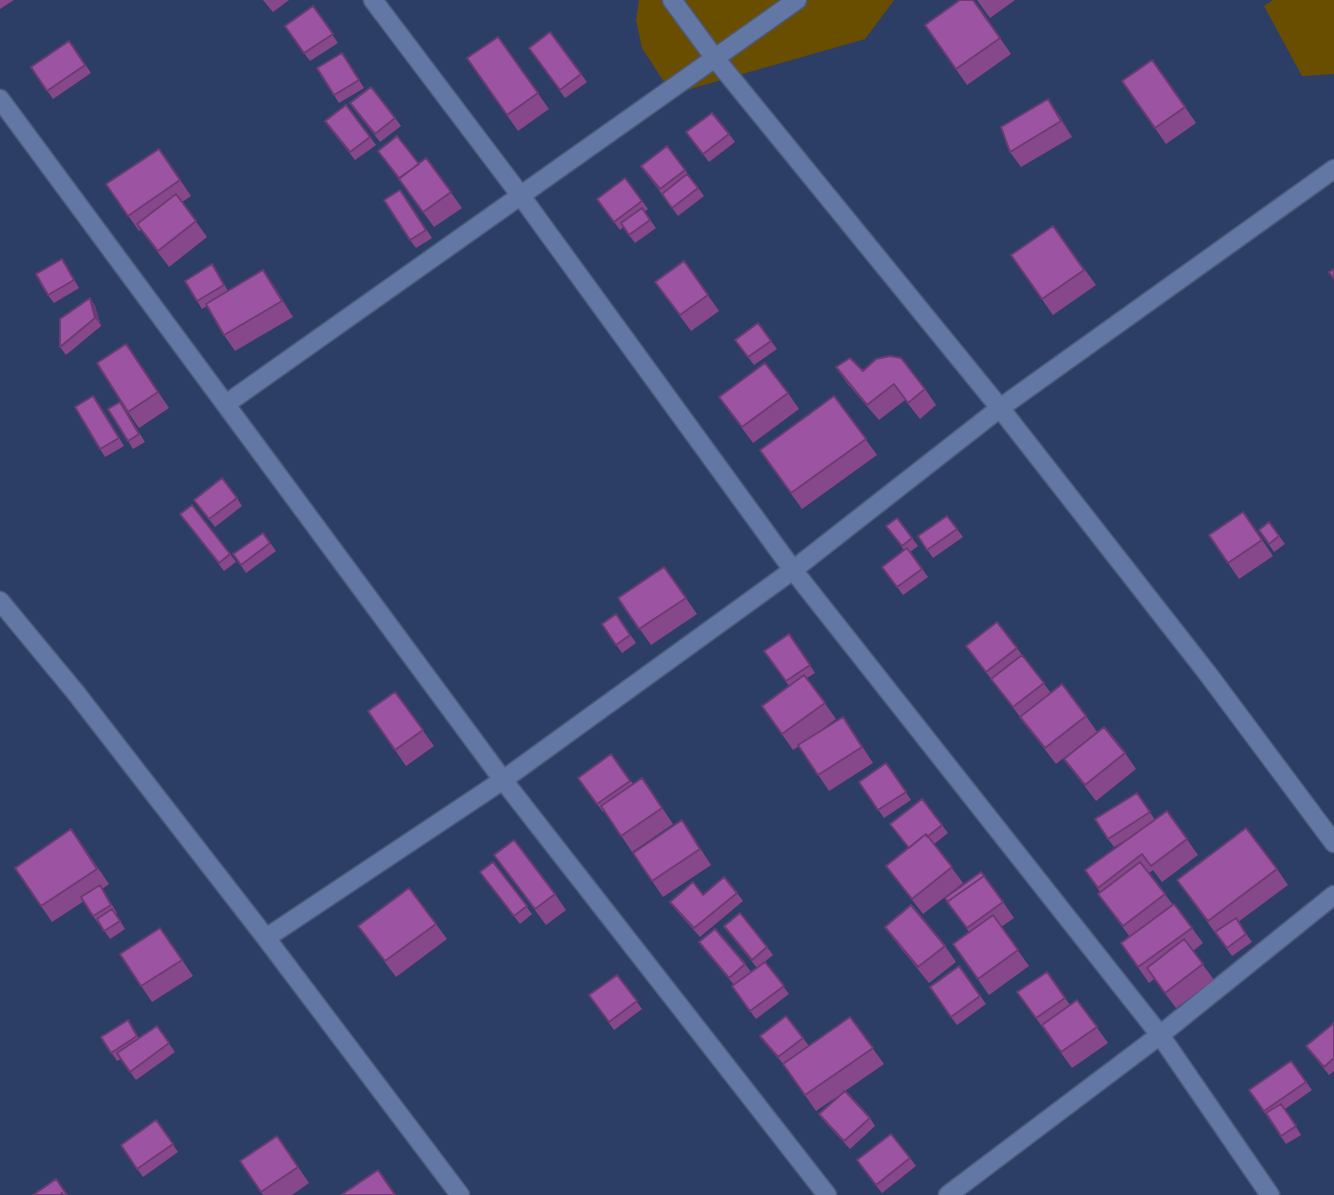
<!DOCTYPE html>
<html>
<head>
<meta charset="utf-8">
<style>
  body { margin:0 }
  canvas { display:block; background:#2c3e66 }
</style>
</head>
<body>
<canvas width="1334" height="1195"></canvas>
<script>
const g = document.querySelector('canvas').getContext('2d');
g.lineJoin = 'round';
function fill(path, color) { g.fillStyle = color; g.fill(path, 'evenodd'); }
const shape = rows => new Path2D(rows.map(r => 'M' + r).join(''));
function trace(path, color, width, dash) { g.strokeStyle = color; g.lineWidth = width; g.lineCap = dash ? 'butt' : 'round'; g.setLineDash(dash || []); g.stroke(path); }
fill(shape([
  [639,0,894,0,865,39,672,94,642,48,636,20],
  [1273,0,1334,0,1334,74,1302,76,1264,6]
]), '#6a4e00');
const minor = shape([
  [373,0,521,196,793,570,1160,1035,1270,1195],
  [672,0,714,57,1000,408,1208,674,1334,843],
  [0,99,503,780,827,1195],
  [226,404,797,0],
  [0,601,76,693,266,938,460,1195],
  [266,938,503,780,793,570,1000,408,1334,169],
  [948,1195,1160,1035,1334,895]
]);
trace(minor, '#4c5a7b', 21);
trace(minor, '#6277a3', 18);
fill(shape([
  [0,0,14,0,0,9],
  [263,0,289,0,273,12],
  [977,0,1015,0,990,18],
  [313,6,338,43,310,61,304,53],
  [925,25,1000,38,1011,54,967,85],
  [550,32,587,82,565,98,529,48],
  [498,37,549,109,518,131,467,58],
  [69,41,91,73,53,99,31,67],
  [347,61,364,88,339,103,334,95],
  [1122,81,1185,107,1196,123,1166,144],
  [350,103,395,118,401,126,380,142],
  [1059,115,1072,137,1021,167,1010,152],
  [331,129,370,137,376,145,355,160],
  [686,132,729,134,735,142,709,162],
  [159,149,191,196,182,202,207,237,169,267,141,230,139,231,106,184],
  [378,151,419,164,426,158,462,208,434,227],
  [641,166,685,170,704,196,678,216],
  [625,178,648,209,644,212,656,228,635,243,623,227,620,230,597,199],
  [400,190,432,238,416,248,410,240],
  [1053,226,1096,285,1053,315,1011,255],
  [62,259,79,288,54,303,48,295],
  [684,261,719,311,691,331,655,282],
  [217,272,228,291,274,286,293,317,235,351,224,335,207,306,202,309,197,301],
  [90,298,95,306,101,326,66,355,60,347],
  [758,323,777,349,754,365,735,340],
  [126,344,169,408,139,428,128,412],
  [836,367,863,371,925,389,936,405,920,419,905,400,879,420,847,383],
  [788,393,799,409,753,443,719,397],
  [834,396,877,455,802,509,760,450],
  [120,402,145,442,133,449,128,441],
  [99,404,124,446,105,457,100,449],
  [237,498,242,506,215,527,194,500],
  [1243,512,1273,556,1239,579,1209,535],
  [180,514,230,554,236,562,224,571],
  [947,516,963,537,933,558,918,536],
  [897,518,918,546,910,552,928,577,903,595,882,567,904,550,886,526],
  [1269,522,1285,544,1274,552,1259,530],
  [263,533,276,551,246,573,233,554],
  [664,567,697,614,651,645,618,598],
  [616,614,636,643,622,653,602,624],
  [997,622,1051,693,1086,716,1097,732,1056,764,966,646],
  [789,634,815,673,807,678,836,719,814,735,843,717,873,763,829,791,799,746,793,750,762,706,789,686,764,651],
  [395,692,434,746,406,766,368,711],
  [1125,753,1136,769,1096,801,1064,759],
  [611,754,633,784,642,778,673,824,632,852,605,811,603,812,578,778],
  [886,763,911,800,884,818,859,782],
  [1137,793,1155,820,1167,811,1198,855,1162,882,1153,870,1149,873,1173,905,1174,904,1203,943,1193,951,1214,980,1176,1008,1154,979,1149,983,1121,943,1130,937,1098,894,1100,892,1085,870,1146,827,1114,847,1108,839],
  [682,820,711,865,663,897,633,853],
  [942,825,948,833,934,844,963,883,923,914,886,866],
  [71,829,109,884,102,889,117,913,116,914,125,929,110,939,100,924,99,924,93,916,84,901,52,922,15,868],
  [494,855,555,894,566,910,546,925],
  [493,862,532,914,520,924,486,880],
  [1277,869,1288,885,1238,922,1252,942,1232,956,1177,880],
  [737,893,743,901,700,937,676,910,670,902,703,895],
  [945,898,1003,902,1014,918,1001,927,1029,966,989,995,953,944,969,932],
  [436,924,447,939,396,977,358,926],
  [724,926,767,947,773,955,757,968],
  [885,927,945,946,956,962,929,983,896,942],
  [160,928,193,976,152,1002,120,954],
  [699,942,745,964,751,972,765,962,789,994,756,1019,732,986,734,985],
  [959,966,986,1004,957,1025,951,1017],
  [1047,972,1070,1005,1077,1000,1108,1043,1072,1068,1017,992],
  [617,975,642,1009,614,1030,589,995],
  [850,1017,884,1064,845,1091,870,1118,875,1126,850,1149,825,1122,819,1114,844,1092,816,1111,784,1065,760,1036,803,1038,809,1046],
  [128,1020,139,1038,157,1026,175,1052,136,1080,121,1059,117,1061,101,1037],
  [1334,1023,1334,1071,1329,1075,1306,1046],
  [1291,1061,1312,1090,1285,1109,1301,1135,1286,1144,1249,1090],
  [156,1120,178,1152,143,1177,121,1145],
  [277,1136,309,1183,292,1195,263,1195,240,1161],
  [910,1158,916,1166,882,1193,862,1168]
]), '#86488b');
fill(shape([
  [1048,99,1059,115,1072,137,1061,121],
  [263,270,274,286,293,317,282,301],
  [90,298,95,306,101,326,95,318]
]), '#6d3b71');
const building = shape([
  [960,0,973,0,1000,38,956,69,925,25,960,0],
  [313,6,333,34,304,53,285,26,313,6],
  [550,32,581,74,560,90,529,48,550,32],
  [498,37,538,93,507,115,467,58,498,37],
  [69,41,85,65,47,91,31,67,69,41],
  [342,53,359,80,334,95,317,68,342,53],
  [1152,60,1185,107,1155,128,1122,81,1152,60],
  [371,87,395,118,375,134,350,103,371,87],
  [1048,99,1061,121,1010,152,1001,127,1048,99],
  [346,105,370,137,350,152,325,121,346,105],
  [712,113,729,134,703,154,686,132,712,113],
  [397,136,419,164,399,178,378,151,397,136],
  [667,146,685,170,660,189,641,166,667,146],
  [159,149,180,180,128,216,106,184,159,149],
  [426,158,451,192,423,212,399,179,426,158],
  [687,174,698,188,672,208,662,194,687,174],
  [625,178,642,201,614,222,597,199,625,178],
  [400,190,426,230,410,240,384,200,400,190],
  [176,194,196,221,158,251,137,224,176,194],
  [642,208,650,220,629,235,621,223,642,208],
  [1053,226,1084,270,1042,299,1011,255,1053,226],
  [62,259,74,280,48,295,36,274,62,259],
  [684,261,708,295,680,315,655,282,684,261],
  [212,264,224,285,197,301,185,281,212,264],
  [1334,269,1334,279,1329,272,1334,269],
  [263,270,282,301,224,335,206,304,263,270],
  [90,298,95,318,60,347,60,319,90,298],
  [758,323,771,341,748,357,735,340,758,323],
  [126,344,158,392,128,412,97,363,126,344],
  [890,356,901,358,925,389,908,403,894,384,867,405,836,367,850,358,863,371,876,359,890,356],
  [765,363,788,393,742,427,719,397,765,363],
  [93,396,119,438,100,449,75,407,93,396],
  [834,396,866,439,791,493,760,450,834,396],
  [120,402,139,434,128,441,108,409,120,402],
  [222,478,237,498,209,519,194,500,222,478],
  [192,505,230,554,219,563,180,514,192,505],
  [1243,512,1262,540,1228,563,1209,535,1243,512],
  [947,516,957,529,927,550,918,536,947,516],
  [897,518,912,538,902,546,886,526,897,518],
  [1269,522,1279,536,1269,544,1259,530,1269,522],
  [263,533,270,543,241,565,233,554,263,533],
  [907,548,922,569,897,587,882,567,907,548],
  [664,567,686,598,639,629,618,598,664,567],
  [616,614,630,635,616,645,602,624,616,614],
  [997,622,1017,648,986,672,966,646,997,622],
  [789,634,810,665,786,681,764,651,789,634],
  [1022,655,1044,683,1013,707,991,679,1022,655],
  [804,675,825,703,782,734,762,706,804,675],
  [1062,684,1086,716,1045,748,1020,717,1062,684],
  [395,692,423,730,395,750,368,711,395,692],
  [843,717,862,747,818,775,798,745,843,717],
  [1104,727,1125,753,1085,785,1064,759,1104,727],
  [611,754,630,781,597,804,578,778,611,754],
  [886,763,906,792,878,810,859,782,886,763],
  [642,778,662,808,621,836,601,806,642,778],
  [1137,793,1150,812,1108,839,1095,819,1137,793],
  [922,799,942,825,927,837,926,834,909,848,890,824,922,799],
  [1167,811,1187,839,1151,866,1142,854,1098,888,1085,870,1167,811],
  [682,820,700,849,652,881,633,853,682,820],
  [1246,828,1277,869,1208,921,1177,880,1246,828],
  [71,829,97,869,41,906,15,868,71,829],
  [926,834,952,867,912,899,886,866,926,834],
  [514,840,555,894,535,909,494,855,514,840],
  [493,862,527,906,514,916,480,872,493,862],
  [1140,862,1165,894,1123,926,1098,894,1140,862],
  [981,872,984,876,947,902,951,907,945,898,981,872],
  [984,876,1003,902,967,928,947,902,984,876],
  [724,877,737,893,694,928,670,902,693,882,703,895,724,877],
  [100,885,111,905,93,916,81,897,100,885],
  [409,888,436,924,385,961,358,926,409,888],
  [1174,904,1192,928,1138,967,1121,943,1174,904],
  [911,905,945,946,918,967,885,927,911,905],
  [112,909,120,921,104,931,97,919,112,909],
  [740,913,767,947,752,960,724,926,740,913],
  [993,915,1018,950,978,979,953,944,993,915],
  [1236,918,1246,934,1227,948,1215,932,1236,918],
  [160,928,182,960,141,986,120,954,160,928],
  [715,929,745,964,729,978,699,942,715,929],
  [1184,939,1203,964,1165,993,1147,968,1184,939],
  [765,962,784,986,750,1011,732,986,765,962],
  [959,966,980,996,951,1017,930,987,959,966],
  [1047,972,1065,998,1036,1018,1017,992,1047,972],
  [617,975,637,1001,609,1022,589,995,617,975],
  [1077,1000,1097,1027,1061,1052,1042,1025,1077,1000],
  [786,1016,803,1038,778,1057,760,1036,786,1016],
  [850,1017,873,1048,805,1095,783,1064,850,1017],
  [128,1020,137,1036,111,1053,101,1037,128,1020],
  [1334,1023,1334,1058,1324,1067,1306,1046,1334,1023],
  [157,1026,169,1043,130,1072,117,1053,157,1026],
  [1291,1061,1306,1082,1264,1111,1249,1090,1291,1061],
  [845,1091,870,1118,844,1141,819,1114,845,1091],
  [1281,1104,1296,1126,1281,1136,1266,1113,1281,1104],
  [156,1120,173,1144,137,1169,121,1145,156,1120],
  [891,1134,910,1158,876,1185,857,1160,891,1134],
  [277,1136,298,1167,261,1192,240,1161,277,1136],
  [378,1170,395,1195,341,1195,378,1170],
  [56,1179,67,1195,63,1195,62,1193,60,1195,33,1195,56,1179]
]);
fill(building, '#9c54a2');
trace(building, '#6d3b71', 2);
</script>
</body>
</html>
